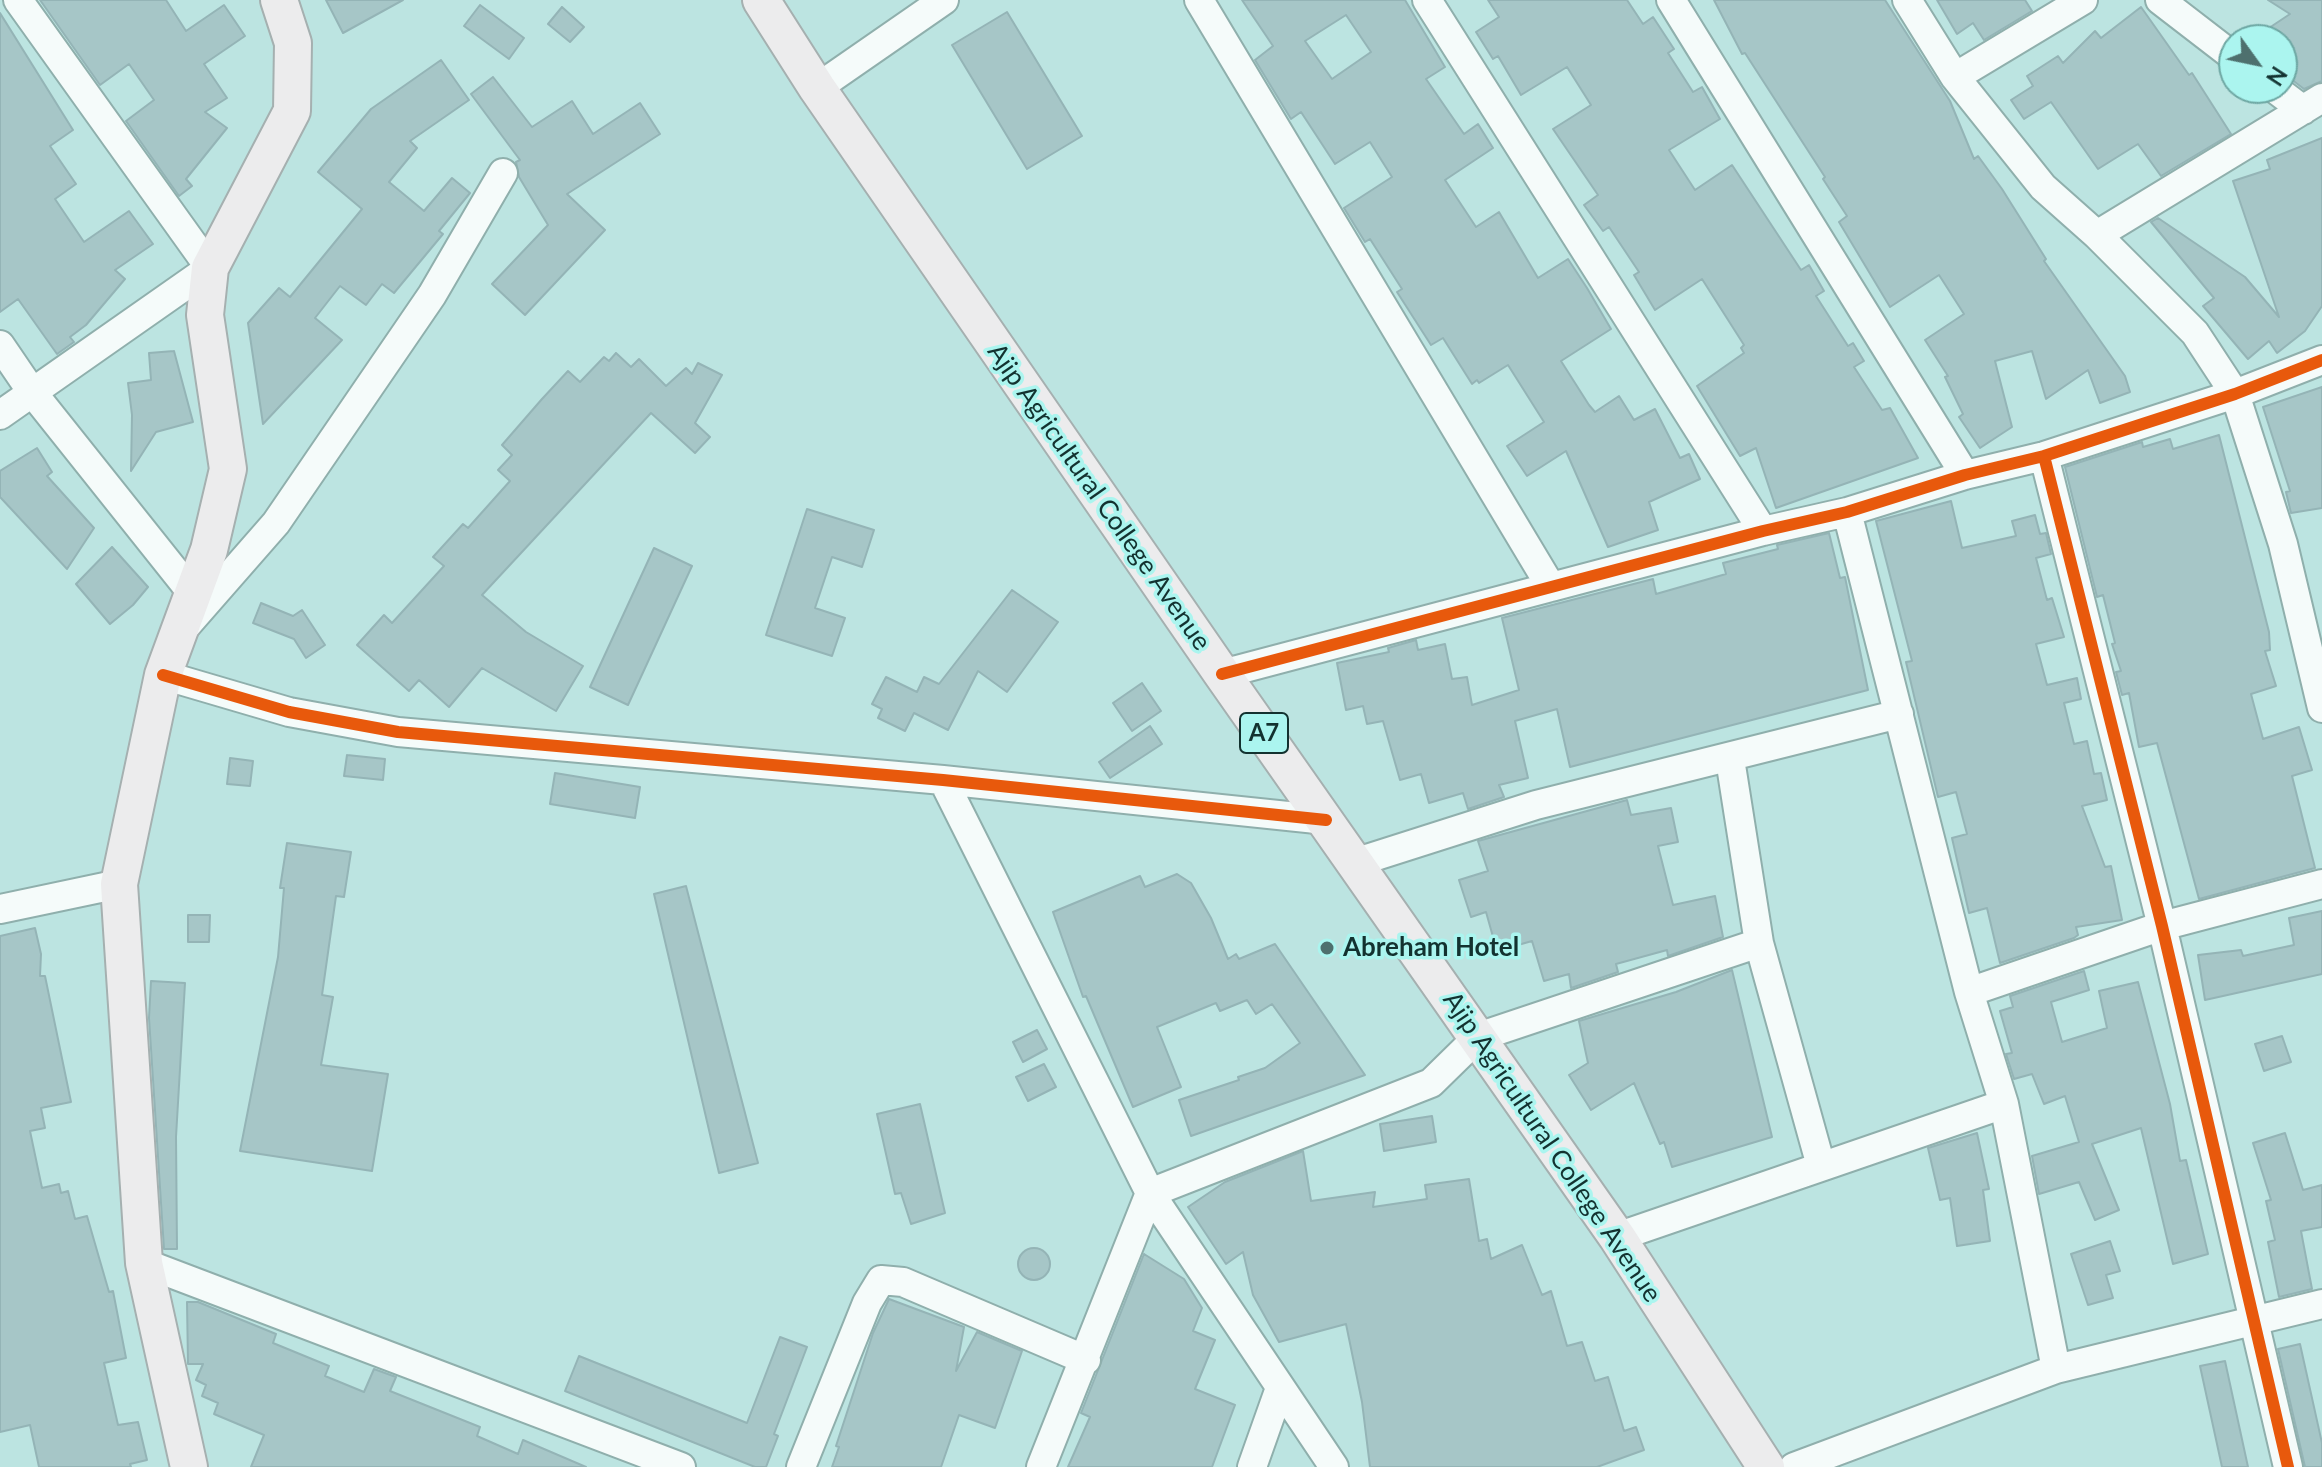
<!DOCTYPE html>
<html>
<head>
<meta charset="utf-8">
<style>
  body { margin:0 }
  #map { position:relative; width:2322px; height:1467px; overflow:hidden; background:#bce4e1; font-family:Lato,sans-serif }
  canvas { display:block }
  .north { position:absolute; left:2218px; top:24px; width:80px; height:80px; box-sizing:border-box; background:#abf5ef; border:2px solid #6ea7a3; border-radius:50%; rotate:123deg; font-size:22px; font-weight:700; line-height:32px; text-align:center; color:#133230 }
  .north::after { content:''; display:block; margin:auto; width:28px; height:36px; background:#4e706e; clip-path:polygon(50% 0,100% 100%,50% 72%,0 100%) }
</style>
</head>
<body>
<div id="map">
<canvas width="2322" height="1467"></canvas>
<div class="north">N</div>
</div>
<script>
const g = document.querySelector('canvas').getContext('2d');
g.lineJoin = 'round';
function fill(path, color) { g.fillStyle = color; g.fill(path, 'evenodd'); }
const shape = rows => new Path2D(rows.map(r => 'M' + r).join(''));
function trace(path, color, width, dash) { g.strokeStyle = color; g.lineWidth = width; g.lineCap = dash ? 'butt' : 'round'; g.setLineDash(dash || []); g.stroke(path); }
function drawText(font, color, halo, rows, align = 'center') {
  g.font = font + ' Lato,sans-serif'; g.lineWidth = 7; g.setLineDash([]); g.textBaseline = 'middle'; g.strokeStyle = halo; g.fillStyle = color; for (const [text, x, y, turn = 0] of rows) {
    g.save(); g.translate(x, y); g.rotate((+turn || 0) * Math.PI / 180); g.textAlign = isNaN(turn) ? turn : align; if (halo) g.strokeText(text, 0, 0); g.fillText(text, 0, 0); g.restore();
  }
}
const building = shape([
  [40,0,166,0,186,31,224,5,245,36,204,64,227,98,205,112,227,128,186,179,192,186,179,196,126,121,154,100,129,64,100,85,40,0],
  [326,0,403,0,343,33,326,0],
  [1242,0,1405,0,1445,67,1426,79,1464,134,1478,124,1493,148,1445,180,1476,227,1499,212,1538,278,1568,259,1587,288,1611,329,1561,361,1589,405,1595,412,1619,396,1634,420,1655,409,1680,458,1689,454,1700,479,1649,502,1658,530,1608,547,1566,451,1527,476,1507,446,1544,422,1508,365,1479,383,1477,380,1472,384,1443,338,1431,345,1397,292,1402,289,1370,239,1365,242,1344,208,1392,177,1370,142,1335,164,1301,112,1291,119,1255,60,1273,46,1242,0],
  [1346,15,1371,52,1332,79,1305,41,1346,15],
  [1488,0,1627,0,1643,24,1653,17,1674,49,1668,53,1693,92,1702,87,1720,119,1669,150,1695,190,1732,165,1801,270,1809,265,1824,291,1816,296,1848,346,1853,343,1864,361,1854,367,1882,410,1890,408,1918,458,1776,508,1756,448,1740,456,1697,386,1744,353,1741,348,1744,345,1702,279,1655,310,1634,275,1639,272,1609,227,1603,231,1584,205,1598,195,1553,129,1591,105,1567,67,1521,95,1498,56,1493,59,1476,32,1499,17,1488,0],
  [1714,0,1885,0,1950,101,1974,159,1978,156,2002,189,2046,259,2044,261,2125,376,2130,392,2100,403,2088,370,2046,399,2032,351,1995,361,2012,427,1980,448,1959,417,1963,414,1945,377,1948,376,1925,340,1964,314,1939,275,1890,307,1839,222,1847,216,1823,179,1825,177,1745,53,1742,54,1714,0],
  [1937,0,2025,0,2032,11,1984,40,1973,23,1957,34,1937,0],
  [2268,0,2322,0,2322,81,2304,89,2282,72,2282,40,2251,40,2290,14,2268,0],
  [480,5,524,38,509,59,464,26,480,5],
  [562,7,584,27,570,42,548,24,562,7],
  [2141,7,2189,75,2192,73,2231,134,2161,176,2138,144,2098,169,2051,102,2024,119,2011,100,2033,86,2027,76,2058,56,2063,63,2095,31,2101,38,2141,7],
  [1007,12,1082,136,1027,169,952,45,1007,12],
  [0,13,73,130,50,146,76,184,55,199,84,242,129,211,153,244,115,270,125,279,86,325,70,337,74,342,57,354,18,299,0,312,0,13],
  [441,60,469,100,410,141,417,148,389,182,424,211,452,178,470,193,439,231,443,234,394,293,382,284,366,305,340,286,315,318,342,340,263,424,248,323,279,288,290,297,362,209,318,172,371,109,441,60],
  [493,77,532,127,572,101,593,134,640,103,660,134,567,194,605,230,525,315,492,284,548,225,519,177,516,162,520,160,471,94,493,77],
  [2322,138,2322,306,2305,331,2277,353,2269,341,2248,359,2203,306,2214,298,2151,222,2158,218,2245,277,2279,317,2233,181,2270,169,2267,160,2322,138],
  [174,351,193,422,156,432,131,471,132,415,128,383,151,380,149,353,174,351],
  [616,353,631,367,639,359,666,386,686,368,692,374,698,363,722,375,695,423,710,437,695,453,651,413,482,595,526,632,583,666,556,711,482,668,449,707,419,680,409,691,357,645,384,615,392,623,444,566,433,557,463,524,468,528,510,481,498,470,512,455,502,445,542,399,568,371,580,382,604,357,609,361,616,353],
  [2322,387,2322,508,2291,513,2286,492,2290,491,2263,407,2322,387],
  [2219,435,2269,632,2270,650,2265,651,2276,686,2251,694,2263,739,2299,727,2312,770,2292,776,2315,868,2199,899,2157,743,2139,747,2129,693,2122,695,2116,672,2121,671,2112,644,2115,643,2103,595,2097,597,2065,467,2142,442,2143,447,2170,439,2173,449,2219,435],
  [37,448,52,472,47,476,94,528,67,569,0,497,0,471,37,448],
  [1951,501,1962,548,2016,536,2012,521,2035,515,2040,534,2046,533,2051,554,2036,558,2047,600,2052,598,2064,637,2036,644,2047,685,2077,678,2081,699,2064,703,2074,744,2087,741,2094,774,2101,773,2107,800,2082,806,2105,867,2111,866,2122,920,2076,927,2078,935,2074,938,2000,963,1987,908,1969,913,1952,838,1967,834,1956,792,1938,797,1906,662,1912,661,1876,521,1951,501],
  [807,509,874,530,862,567,832,557,815,608,845,618,832,656,766,635,807,509],
  [1829,533,1840,578,1845,577,1868,690,1570,767,1557,709,1515,721,1528,778,1499,785,1504,797,1468,809,1463,793,1429,803,1421,774,1400,780,1383,721,1367,724,1363,706,1346,710,1337,663,1389,652,1388,648,1416,640,1418,650,1445,644,1452,679,1467,677,1472,705,1519,690,1502,618,1653,579,1656,594,1726,574,1723,563,1778,549,1777,545,1829,533],
  [112,547,148,587,133,605,110,624,76,584,112,547],
  [654,548,692,566,628,705,590,687,654,548],
  [1012,590,1058,622,1007,692,978,671,948,730,914,713,905,731,878,718,882,709,872,704,886,677,917,692,924,677,939,684,1012,590],
  [261,603,293,616,302,610,325,645,306,658,294,639,253,623,261,603],
  [1142,683,1161,711,1132,731,1113,703,1142,683],
  [1150,726,1162,744,1110,778,1099,762,1150,726],
  [347,755,385,759,383,780,344,776,347,755],
  [230,758,253,761,250,786,227,784,230,758],
  [555,773,640,787,635,818,550,804,555,773],
  [1627,800,1631,815,1671,808,1678,842,1658,846,1673,905,1715,896,1723,937,1668,956,1667,950,1616,964,1618,972,1571,988,1569,974,1544,981,1532,941,1497,951,1486,912,1471,917,1459,880,1488,871,1478,841,1627,800],
  [287,843,351,852,344,897,336,896,322,995,333,997,321,1065,388,1074,372,1171,240,1151,278,957,284,888,280,888,287,843],
  [1177,874,1191,883,1211,918,1228,959,1236,954,1239,959,1275,944,1365,1075,1191,1136,1179,1100,1239,1080,1238,1077,1265,1068,1300,1043,1272,1004,1256,1014,1247,1000,1220,1011,1216,1003,1157,1027,1181,1087,1133,1107,1086,996,1083,997,1053,912,1140,876,1145,887,1177,874],
  [686,886,758,1163,719,1173,654,894,686,886],
  [2322,911,2322,974,2205,1000,2198,955,2241,950,2243,956,2294,945,2289,918,2322,911],
  [188,915,210,915,209,942,188,942,188,915],
  [35,928,41,954,40,976,45,976,71,1102,41,1108,45,1128,30,1131,42,1188,59,1184,61,1193,68,1191,75,1219,87,1216,109,1292,113,1291,126,1358,104,1363,118,1425,138,1422,147,1460,130,1464,131,1467,39,1467,30,1425,0,1432,0,936,35,928],
  [1732,970,1772,1137,1672,1167,1664,1142,1660,1144,1634,1083,1591,1110,1569,1075,1588,1063,1579,1021,1676,992,1732,970],
  [2084,971,2089,990,2051,1002,2062,1042,2107,1028,2099,991,2138,982,2170,1104,2180,1161,2186,1160,2208,1254,2173,1264,2141,1128,2092,1144,2119,1210,2095,1220,2079,1182,2039,1194,2032,1156,2079,1142,2065,1096,2044,1104,2032,1074,2014,1079,2006,1054,2012,1053,2000,1011,2013,1007,2010,996,2084,971],
  [151,981,185,983,176,1137,177,1249,164,1249,149,1018,151,981],
  [1037,1030,1047,1049,1023,1062,1013,1042,1037,1030],
  [2282,1036,2291,1062,2264,1071,2255,1044,2282,1036],
  [1044,1064,1056,1087,1028,1101,1016,1077,1044,1064],
  [920,1104,945,1213,911,1224,901,1193,895,1194,877,1114,920,1104],
  [1432,1116,1436,1142,1384,1151,1380,1124,1432,1116],
  [1977,1133,1989,1189,1983,1190,1990,1241,1957,1246,1950,1198,1940,1200,1928,1148,1977,1133],
  [2285,1133,2303,1190,2322,1185,2322,1227,2301,1231,2312,1289,2279,1297,2268,1242,2275,1240,2266,1201,2271,1200,2253,1143,2285,1133],
  [1303,1151,1311,1201,1375,1192,1373,1207,1427,1199,1425,1185,1469,1179,1479,1241,1487,1239,1491,1259,1522,1245,1542,1295,1551,1291,1567,1346,1582,1342,1595,1381,1608,1377,1624,1431,1636,1427,1644,1450,1597,1467,1370,1467,1362,1402,1346,1324,1279,1342,1253,1295,1243,1252,1226,1264,1188,1207,1225,1182,1303,1151],
  [2110,1241,2120,1271,2106,1275,2113,1298,2088,1305,2071,1254,2110,1241],
  '1018 1264a16 16 0 1 1 32 0a16 16 0 1 1-32 0Z',
  [1144,1254,1184,1279,1202,1308,1193,1331,1215,1340,1195,1389,1235,1405,1212,1467,1068,1467,1090,1417,1081,1413,1144,1254],
  [889,1299,964,1327,956,1371,977,1332,1022,1351,995,1428,959,1415,941,1467,832,1467,839,1447,836,1446,873,1333,889,1299],
  [187,1302,198,1302,276,1334,273,1343,329,1366,325,1376,364,1392,374,1369,396,1377,390,1391,480,1427,477,1436,518,1454,523,1440,586,1467,251,1467,264,1435,214,1414,218,1403,202,1396,206,1385,196,1380,203,1364,188,1364,187,1302],
  [780,1337,807,1347,774,1434,778,1436,766,1467,755,1467,565,1391,579,1356,747,1423,780,1337],
  [2300,1344,2322,1443,2322,1467,2305,1467,2278,1349,2300,1344],
  [2225,1361,2248,1467,2222,1467,2200,1366,2225,1361]
]);
fill(building, '#a6c6c7');
trace(building, '#94b4b6', 2);
const minor = shape([
  [1199,0,1551,587],
  [1427,0,1763,531],
  [1671,0,1965,475],
  [1907,0,1955,77,2043,187,2097,235,2195,333,2235,394,2283,544,2322,708],
  [2160,0,2234,57],
  [1955,77,2083,0],
  [817,88,944,0],
  [2274,88,2303,110],
  [2097,235,2322,98],
  [0,345,32,392,193,594],
  [0,415,210,268,18,0],
  [2044,456,2162,926,2288,1467],
  [1847,512,1969,992,2004,1104,2056,1369],
  [185,627,276,523,432,295,503,173],
  [1222,674,1763,531,1847,512,1965,475,2044,456,2235,394,2322,360],
  [163,675,289,712,398,732,943,780,1326,820],
  [1730,759,1759,943,1821,1166],
  [943,780,1150,1193,1334,1467],
  [1354,863,1536,805,1899,714],
  [0,909,119,884],
  [1969,992,2162,926,2322,884],
  [1617,1237,2004,1104],
  [144,1263,681,1467],
  [801,1467,867,1303,881,1280,903,1282,1086,1360],
  [1041,1467,1150,1193,1431,1083,1478,1037,1759,943],
  [1252,1467,1280,1388],
  [1794,1467,2056,1369,2322,1304]
]);
const major = shape([
  [761,0,817,88,1222,674,1617,1237,1766,1467],
  [189,1467,144,1263,119,884,163,675,209,550,228,469,205,315,210,268,292,111,293,43,279,0]
]);
trace(minor, '#8fafac', 32);
trace(major, '#a5b0b0', 40);
trace(minor, '#f5fbfa', 28);
trace(major, '#ececed', 36);
trace(shape([
  [2044,456,2162,926,2288,1467],
  [1222,674,1763,531,1847,512,1965,475,2044,456,2235,394,2322,360],
  [163,675,289,712,398,732,943,780,1326,820]
]), '#e8590c', 12);
for (const [x, y, r, color] of [
  [1327,948,8,"#4e706e"]
]) { const dot = new Path2D(); dot.arc(x, y, r, 0, 2 * Math.PI); g.fillStyle = color; g.fill(dot); trace(dot, '#abf5ef', 3); }
for (const [x, y, w] of [
  [1264,733,48]
]) { const box = new Path2D(); box.roundRect(x - w / 2, y - 20, w, 40, 6); g.fillStyle = '#abf5ef'; g.fill(box); trace(box, '#133230', 2); }
drawText('bold 24px', '#133230', null, [
  ["A7",1264,733]
]);
drawText('26px', '#133230', '#abf5ef', [
  ["Ajip Agricultural College Avenue",1099,497,55],
  ["Ajip Agricultural College Avenue",1552,1147,56]
]);
drawText('bold 26px', '#133230', '#abf5ef', [
  ["Abreham Hotel",1343,948]
], 'left');
</script>
</body>
</html>
